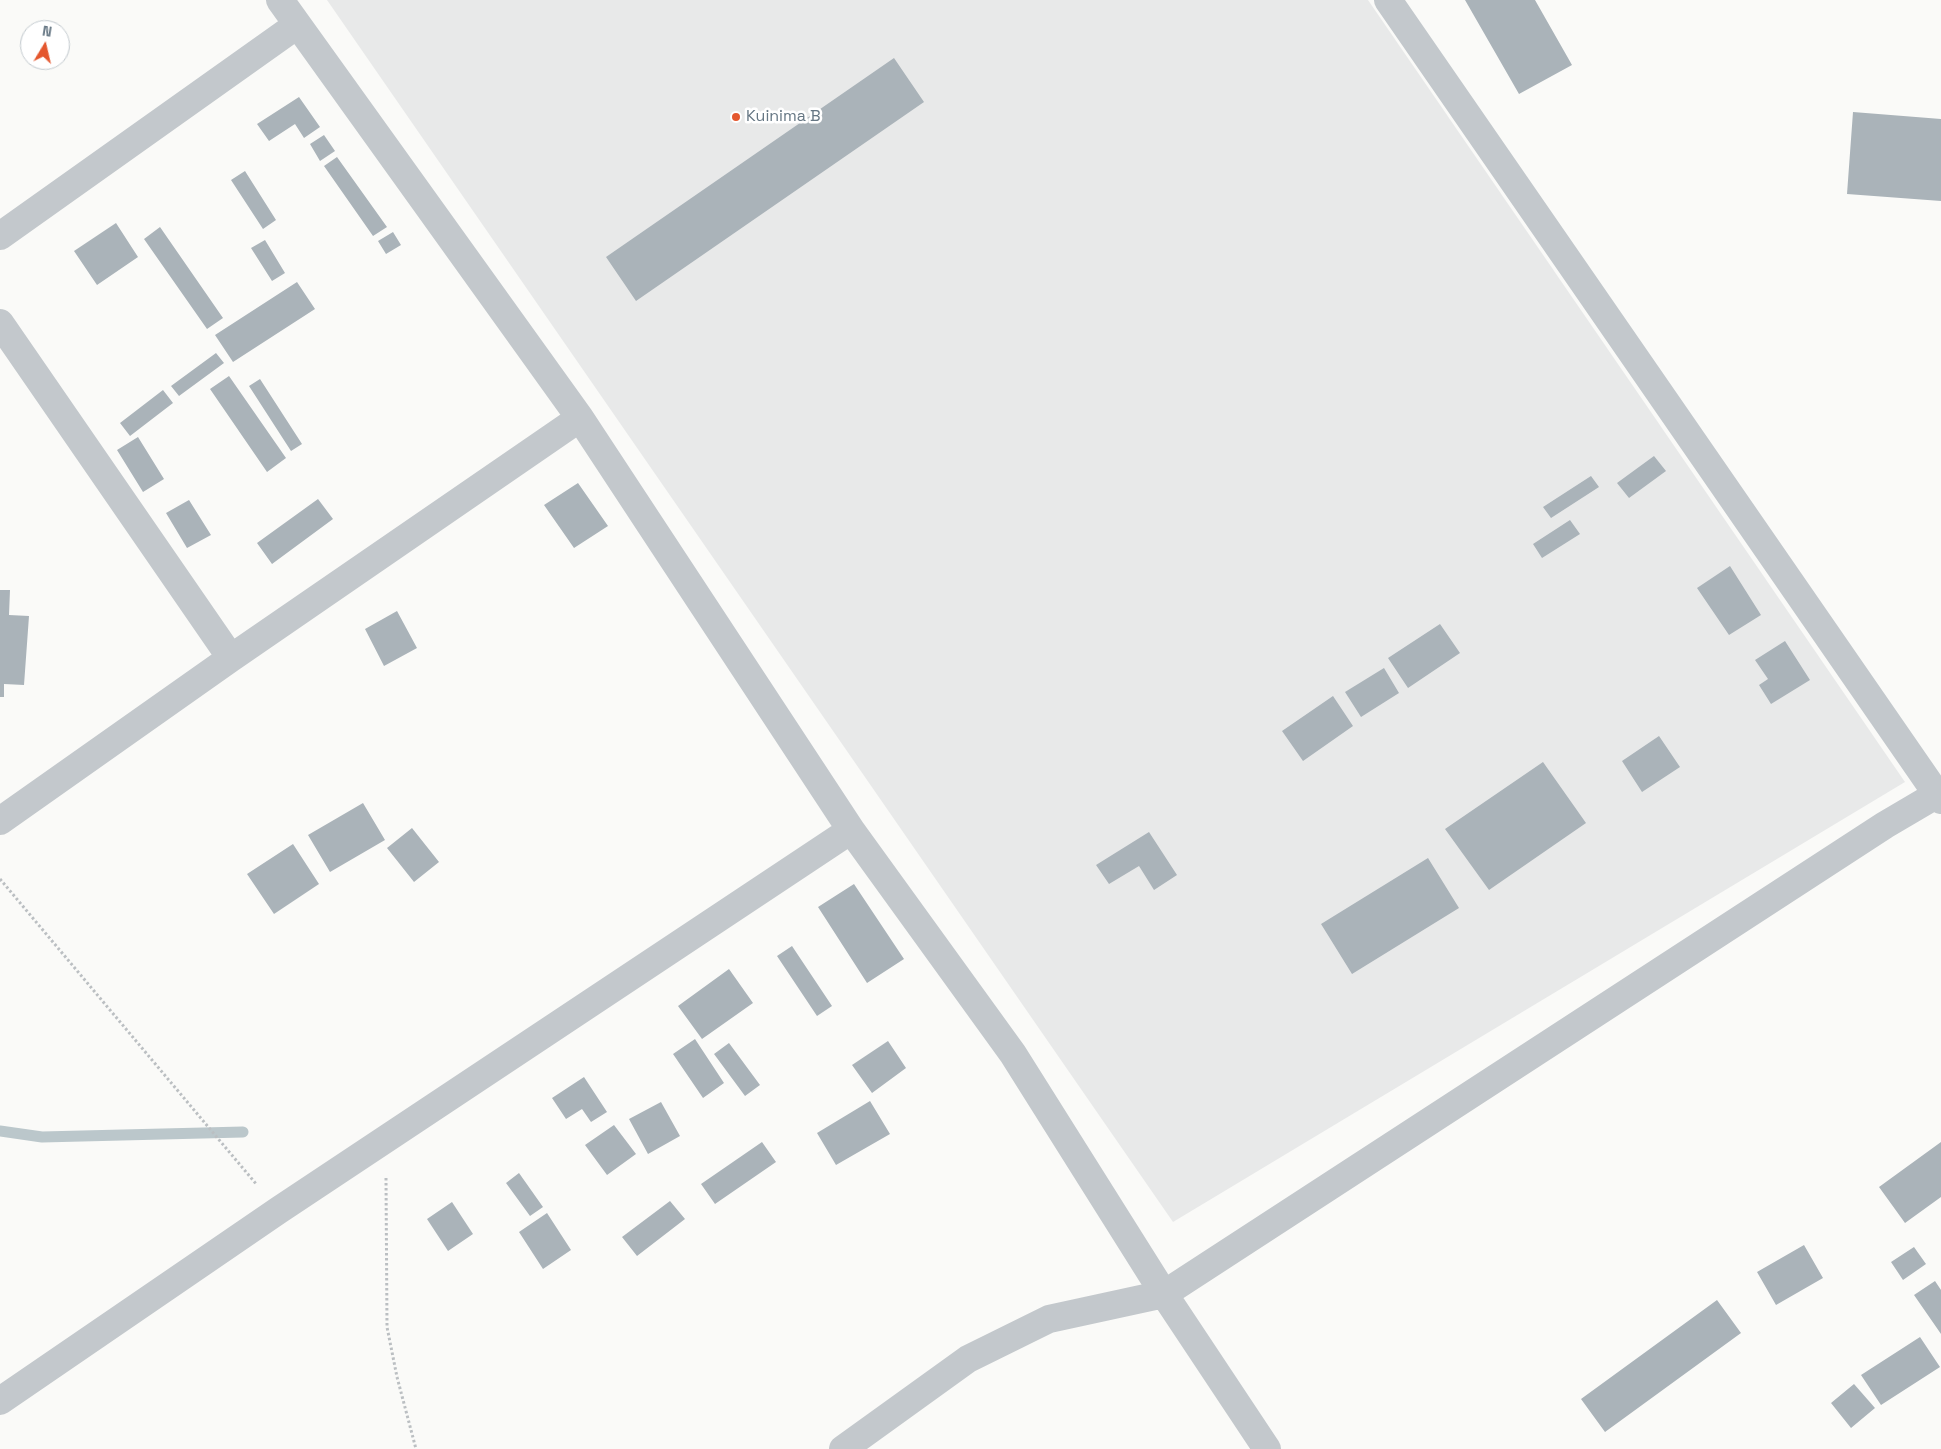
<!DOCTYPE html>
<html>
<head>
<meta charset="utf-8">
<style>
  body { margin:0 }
  #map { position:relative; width:1941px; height:1449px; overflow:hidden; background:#fafaf8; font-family:"Space Grotesk",sans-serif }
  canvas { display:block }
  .north { position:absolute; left:20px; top:20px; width:50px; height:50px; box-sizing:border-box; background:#fff; border:1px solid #c1c8cd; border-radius:50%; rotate:9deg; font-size:14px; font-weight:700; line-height:20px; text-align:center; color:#657683 }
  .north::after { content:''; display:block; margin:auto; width:18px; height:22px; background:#e4572e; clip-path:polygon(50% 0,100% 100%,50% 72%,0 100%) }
</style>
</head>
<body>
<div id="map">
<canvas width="1941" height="1449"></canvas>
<div class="north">N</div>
</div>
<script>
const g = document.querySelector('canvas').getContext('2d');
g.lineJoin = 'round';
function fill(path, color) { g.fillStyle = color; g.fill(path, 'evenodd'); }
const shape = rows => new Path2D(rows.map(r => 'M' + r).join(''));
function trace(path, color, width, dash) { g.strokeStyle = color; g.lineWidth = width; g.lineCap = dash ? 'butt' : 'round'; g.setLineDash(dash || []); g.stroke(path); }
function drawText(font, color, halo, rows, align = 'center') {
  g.font = font + ' "Space Grotesk",sans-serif'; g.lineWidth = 5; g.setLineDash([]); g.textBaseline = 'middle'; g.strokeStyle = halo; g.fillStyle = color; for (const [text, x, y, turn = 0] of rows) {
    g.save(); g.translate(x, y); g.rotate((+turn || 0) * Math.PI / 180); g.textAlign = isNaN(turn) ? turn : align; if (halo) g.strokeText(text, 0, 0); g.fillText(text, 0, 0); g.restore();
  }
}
fill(shape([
  [327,0,1368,0,1905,782,1173,1222]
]), '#e8e9e9');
trace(shape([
  [0,1131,42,1137,243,1132]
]), '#bbc7cb', 11);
fill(shape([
  [1465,0,1535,0,1572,65,1519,94],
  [894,58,924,102,636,301,606,257],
  [299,97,320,127,304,138,295,124,269,141,257,124],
  [1853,112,1941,119,1941,201,1847,194],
  [324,135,335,151,320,161,310,144],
  [337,157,387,227,373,236,324,166],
  [245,171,276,220,263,229,231,180],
  [116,223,138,257,97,285,74,251],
  [160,227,223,318,207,329,144,239],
  [393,232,401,245,386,254,378,241],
  [265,240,285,273,272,281,251,248],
  [297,282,315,309,233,362,215,335],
  [216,353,224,363,179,396,171,386],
  [229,376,286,458,267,472,210,389],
  [260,379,302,444,291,451,249,386],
  [163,390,173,403,130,436,120,423],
  [138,437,164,479,143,492,117,450],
  [1654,456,1666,471,1629,498,1617,483],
  [1591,476,1599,487,1551,518,1543,507],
  [578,483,608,526,574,548,544,505],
  [318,499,333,519,272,564,257,543],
  [189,500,211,535,187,548,166,513],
  [1570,520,1580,534,1542,558,1533,544],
  [1730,566,1761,615,1729,635,1697,588],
  [0,590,10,590,9,615,29,616,24,685,4,684,4,697,0,697],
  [397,611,417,648,384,666,365,629],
  [1440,624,1460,653,1408,688,1388,658],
  [1785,641,1810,680,1771,704,1759,685,1768,679,1755,660],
  [1384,668,1399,693,1361,717,1345,692],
  [1333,696,1353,726,1303,761,1282,731],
  [1659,736,1680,767,1642,792,1622,761],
  [1543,762,1586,823,1489,890,1445,829],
  [363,803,385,840,330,872,308,835],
  [412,828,439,862,414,882,387,848],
  [1149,832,1177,875,1154,890,1139,866,1109,884,1096,865],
  [293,844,319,884,274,914,247,874],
  [1428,858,1459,908,1352,974,1321,924],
  [854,884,904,959,867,983,818,907],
  [792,946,832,1006,817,1016,777,956],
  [729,969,753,1003,702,1039,678,1006],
  [695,1039,724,1083,703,1098,673,1054],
  [888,1041,906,1068,872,1093,852,1065],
  [729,1043,760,1085,745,1096,714,1054],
  [584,1077,607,1112,591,1122,582,1109,566,1119,552,1098],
  [870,1101,890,1134,836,1165,817,1133],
  [661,1102,680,1136,648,1154,629,1119],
  [614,1125,636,1154,607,1175,585,1145],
  [762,1142,776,1162,715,1204,701,1184],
  [1941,1142,1941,1197,1905,1223,1879,1187],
  [519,1173,543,1207,530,1216,506,1183],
  [670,1201,685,1219,637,1256,622,1237],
  [452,1202,473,1234,448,1251,427,1219],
  [547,1213,571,1250,543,1269,519,1232],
  [1804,1245,1823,1278,1776,1305,1757,1272],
  [1914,1247,1926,1264,1903,1280,1891,1262],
  [1935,1281,1941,1290,1941,1334,1914,1295],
  [1717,1300,1741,1333,1605,1432,1581,1399],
  [1920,1337,1940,1367,1881,1405,1861,1375],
  [1854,1384,1875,1408,1851,1428,1831,1403]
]), '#aab3b9');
trace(shape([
  [0,879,257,1185],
  [386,1178,387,1327,397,1377,416,1449]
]), '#bbbfc2', 3, [2.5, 2.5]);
trace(shape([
  [280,0,580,418,851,830,1013,1054,1164,1294,1267,1449],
  [1388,0,1941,800],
  [0,236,297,25],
  [0,323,231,658],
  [0,821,231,658,580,418],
  [0,1401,279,1210,851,830],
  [843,1449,968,1359,1049,1319,1164,1294,1885,825,1941,792]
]), '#c3c8cc', 28);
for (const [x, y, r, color] of [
  [736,117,5,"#e4572e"]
]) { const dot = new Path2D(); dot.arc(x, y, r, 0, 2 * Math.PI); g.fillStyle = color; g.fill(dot); trace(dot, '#fff', 2); }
drawText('16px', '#657683', '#fff', [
  ["Kuinima B",746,117]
], 'left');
</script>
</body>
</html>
